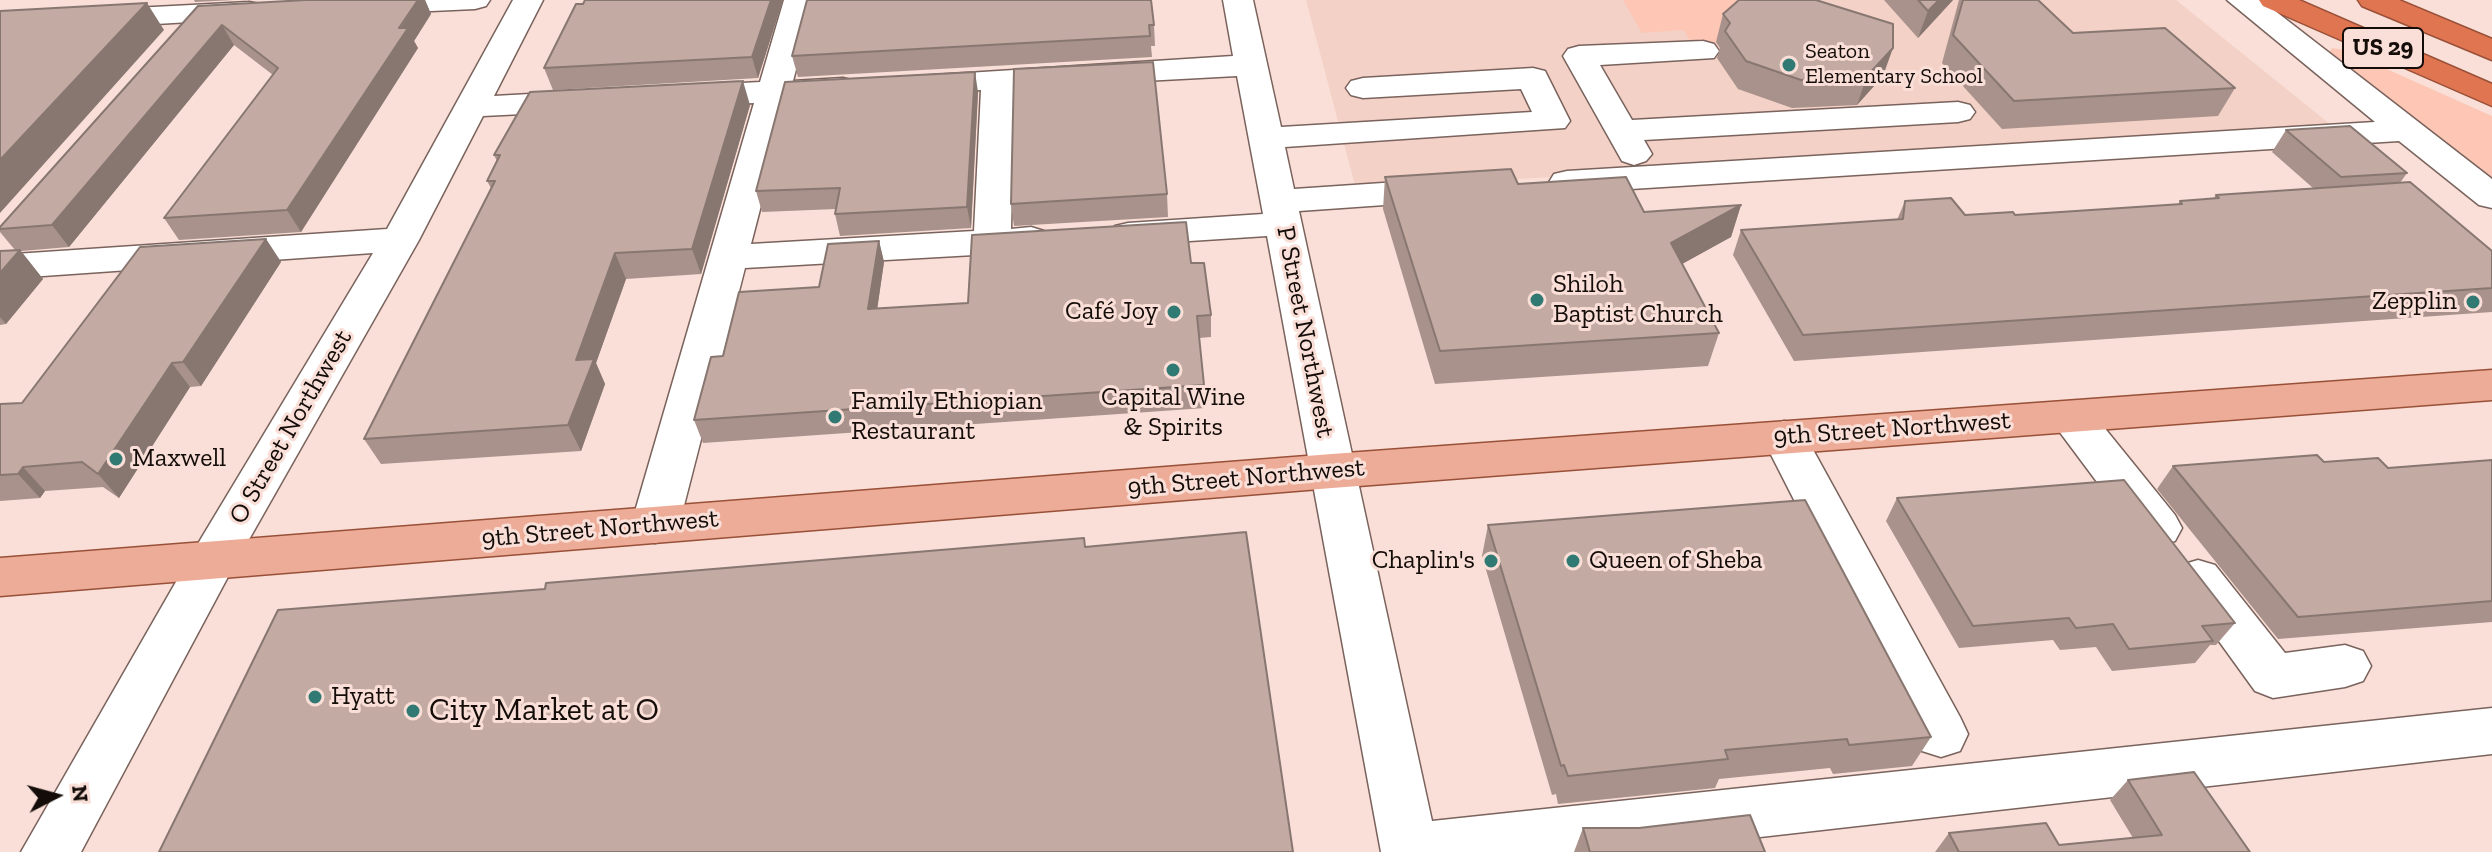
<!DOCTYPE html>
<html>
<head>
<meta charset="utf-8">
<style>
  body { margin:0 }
  #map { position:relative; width:2492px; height:852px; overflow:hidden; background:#f9dfd7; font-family:"Zilla Slab",serif }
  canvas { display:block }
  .north { position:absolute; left:16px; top:756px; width:80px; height:80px; -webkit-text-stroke:6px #f9dfd7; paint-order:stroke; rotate:84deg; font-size:22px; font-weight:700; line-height:32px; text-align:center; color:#140c09 }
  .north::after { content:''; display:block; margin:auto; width:28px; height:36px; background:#140c09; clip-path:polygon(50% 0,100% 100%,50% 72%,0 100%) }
</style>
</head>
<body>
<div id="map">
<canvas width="2492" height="852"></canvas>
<div class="north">N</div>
</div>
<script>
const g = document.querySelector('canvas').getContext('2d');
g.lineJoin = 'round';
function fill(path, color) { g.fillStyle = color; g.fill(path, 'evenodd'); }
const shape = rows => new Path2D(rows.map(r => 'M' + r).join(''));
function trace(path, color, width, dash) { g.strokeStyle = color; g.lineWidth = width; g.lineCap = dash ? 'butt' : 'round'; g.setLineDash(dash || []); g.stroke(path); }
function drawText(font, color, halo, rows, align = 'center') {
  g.font = font + ' "Zilla Slab",serif'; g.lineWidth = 6; g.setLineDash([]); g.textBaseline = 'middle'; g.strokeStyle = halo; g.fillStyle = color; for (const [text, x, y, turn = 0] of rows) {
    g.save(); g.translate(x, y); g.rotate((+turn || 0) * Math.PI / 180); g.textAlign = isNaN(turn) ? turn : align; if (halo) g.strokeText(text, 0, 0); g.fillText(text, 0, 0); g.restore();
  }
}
fill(shape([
  [1306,0,2176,0,2336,129,1356,189]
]), '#f3d1c6');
fill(shape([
  [1623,0,1819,0,1836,20,1738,21,1710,47,1694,48,1684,30,1642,33],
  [2332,48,2344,50,2492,116,2492,179,2329,53]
]), '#fdc6b5');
const minor = shape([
  [354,0,490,0,486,6,475,9,366,14,355,11,351,5,354,0],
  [513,0,543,0,494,96,584,91,596,94,601,101,596,108,584,111,483,116,419,240,230,573,81,852,21,852,196,547,373,253,0,279,0,255,387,229,513,0],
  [784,0,814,0,793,81,843,78,855,81,860,88,855,95,843,98,788,101,751,244,974,231,981,90,916,94,904,91,899,84,904,77,1233,56,1223,0,1253,0,1281,127,1532,112,1521,89,1363,98,1351,95,1346,88,1351,81,1363,78,1533,68,1545,71,1570,121,1565,128,1285,147,1294,189,1442,179,1455,182,1460,190,1455,198,1442,201,1299,211,1432,821,2492,708,2492,754,1628,852,1381,852,1267,236,1128,245,1115,242,1109,234,1115,226,1128,223,1263,214,1237,76,1014,88,1011,229,1031,227,1044,231,1050,239,1044,247,992,254,745,268,679,525,672,538,655,543,638,538,631,525,754,103,688,106,676,103,671,96,676,89,688,86,760,82,784,0],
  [2227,0,2261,0,2492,179,2492,208,2479,205,2399,141,1567,193,1554,190,1549,182,1554,174,1567,171,2375,122,2227,0],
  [249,2,260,4,264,11,260,18,0,33,0,15,249,2],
  [1703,41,1714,44,1719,51,1714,58,1600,65,1632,120,1958,102,1970,105,1975,112,1970,119,1958,122,1644,140,1652,154,1646,161,1634,165,1622,161,1563,56,1568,49,1579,46,1703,41],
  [2071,401,2086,405,2175,515,2182,528,2175,541,2158,546,2141,541,2056,427,2049,416,2056,405,2071,401],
  [1784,421,1800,426,1960,717,1968,734,1960,751,1941,757,1922,751,1762,437,1768,426,1784,421],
  [2198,560,2215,565,2285,653,2345,645,2363,651,2371,666,2363,681,2345,687,2273,698,2255,691,2174,579,2181,565,2198,560]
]);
const major = shape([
  [2492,370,2492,400,1332,488,0,596,0,558,1332,454,2492,370]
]);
const highway = shape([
  [2259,0,2299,0,2492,84,2492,106,2263,6,2259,0],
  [2358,0,2399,0,2492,39,2492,60,2362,6,2358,0]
]);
trace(minor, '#79635c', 3);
trace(major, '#995038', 3);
trace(highway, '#995038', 3);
fill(minor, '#fff');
fill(major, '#ecac97');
fill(highway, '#e07552');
fill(shape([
  [194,0,234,0,195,2],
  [306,0,425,0,431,14,414,41,418,48,301,232,179,240,164,218,273,75,234,45,69,247,21,251,43,279,6,324,0,325,0,251,15,250,0,232,0,227,198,6],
  [783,0,758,78,553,90,544,68],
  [1884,0,1953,0,1918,38],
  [1959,0,2038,0,2073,33,2235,88,2218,116,2002,129,1942,63],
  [1723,14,1883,76,1857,105,1792,108,1738,89,1717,58,1720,48,1716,42],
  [1154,25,1155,46,1151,46,1152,57,798,77,792,56],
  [978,92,971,228,840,236,835,214,836,209,762,212,756,191],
  [750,105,701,274,626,279,596,363,605,384,581,451,381,464,364,439,491,188,487,181,497,161,494,155],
  [2286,130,2407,173,2400,183,2492,288,2492,312,1794,361,1733,255,1741,230,1897,220,1905,201,1965,215,2015,215,2178,204,2180,201,2213,199,2216,195,2313,188,2272,152],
  [1385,177,1518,184,1644,212,1741,205,1731,237,1682,264,1719,333,1708,366,1435,384,1383,209],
  [1167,194,1168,217,1014,226,1011,204],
  [266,239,281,262,201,386,190,387,119,498,103,487,45,491,40,498,0,501,0,404,22,403],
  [879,241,884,262,877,309,968,303,1191,263,1211,315,1211,337,1199,338,1204,385,1205,408,703,443,694,420,723,356,819,287],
  [2492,460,2492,622,2278,639,2157,489,2173,466,2324,462,2388,468],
  [1897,498,2235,623,2216,645,2210,645,2195,663,2112,671,2096,647,2060,650,2053,640,1959,648,1886,521],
  [1488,525,1931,737,1912,766,1833,774,1830,768,1719,779,1715,788,1558,804,1556,794,1552,795,1482,556],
  [2128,780,2250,852,1935,852,1949,833,2059,845,2133,838,2110,800],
  [1583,828,1765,852,1574,852]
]), '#a8928b');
fill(shape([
  [418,0,425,0,431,14,414,41,418,48,301,232,287,210],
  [771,0,783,0,758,78,752,57],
  [1939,0,1953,0,1918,38,1928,11],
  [147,3,164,30,0,213,0,160],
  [222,25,234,45,69,247,52,225],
  [1893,48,1883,76,1857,105,1867,76],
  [975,72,978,92,971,228,967,207],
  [743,81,750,105,701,274,692,249],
  [1741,205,1731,237,1662,275,1671,243],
  [266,239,281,262,201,386,183,362],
  [879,241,884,262,874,331,868,309],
  [20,250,43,279,6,324,0,317,0,273],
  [615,253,626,279,596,363,605,384,581,451,568,425,576,360],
  [172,363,190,387,119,498,98,474],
  [23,467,45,491,40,498,18,474]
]), '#887771');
const building = shape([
  [306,0,418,0,399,28,408,28,287,210,164,218,278,68,222,25,52,225,0,229,0,227,198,6,306,0],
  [585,0,771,0,752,57,544,68,576,4,583,4,585,0],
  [807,0,1151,0,1154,25,1149,25,1150,36,792,56,807,0],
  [1739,0,1816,0,1893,24,1893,48,1867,76,1801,80,1746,61,1725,31,1730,23,1723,14,1739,0],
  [1918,0,1939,0,1928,11,1918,0],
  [1963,0,2038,0,2073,33,2165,28,2235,88,2014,101,1953,35,1963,0],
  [147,3,0,160,0,11,147,3],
  [1153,62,1167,194,1011,204,1014,69,1153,62],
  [975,72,967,207,835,214,840,188,756,191,785,82,975,72],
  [743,81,692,249,615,253,576,360,594,359,568,425,364,439,495,181,487,181,500,155,494,155,530,92,743,81],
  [2350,126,2407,173,2341,177,2286,130,2350,126],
  [1511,169,1518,184,1626,177,1644,212,1741,205,1671,243,1719,333,1440,351,1385,177,1511,169],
  [2410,182,2492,251,2492,288,1803,335,1741,230,1903,219,1905,201,1951,198,1965,215,2013,212,2015,215,2182,204,2180,201,2219,198,2216,195,2410,182],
  [1186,222,1191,263,1204,263,1211,315,1197,316,1204,385,694,420,711,357,723,356,739,292,819,287,828,244,879,241,868,309,968,303,972,235,1186,222],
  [266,239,183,362,172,363,98,474,82,462,23,467,18,474,0,475,0,404,22,403,140,247,266,239],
  [20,250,0,273,0,251,20,250],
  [2317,455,2324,462,2378,458,2388,468,2492,460,2492,601,2298,617,2173,466,2317,455],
  [2124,480,2235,623,2202,626,2213,641,2129,649,2113,624,2076,628,2069,618,1973,626,1897,498,2124,480],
  [1805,500,1931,737,1849,745,1847,739,1725,750,1728,759,1568,776,1564,765,1561,766,1488,525,1805,500],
  [1246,532,1293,852,159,852,278,610,545,589,546,583,1084,538,1085,547,1246,532],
  [2194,772,2250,852,1959,852,1949,833,2046,823,2059,845,2162,835,2128,780,2194,772],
  [1750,815,1765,852,1590,852,1583,828,1639,828,1750,815]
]);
fill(building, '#c3aaa2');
trace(building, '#887771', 2);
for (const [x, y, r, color] of [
  [1789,65,8,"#317973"],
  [1537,300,8,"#317973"],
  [2473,302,8,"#317973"],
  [1174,312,8,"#317973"],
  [1173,370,8,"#317973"],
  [835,417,8,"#317973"],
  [116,459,8,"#317973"],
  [1491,561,8,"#317973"],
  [1573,561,8,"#317973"],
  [315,697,8,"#317973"],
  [413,711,8,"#317973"]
]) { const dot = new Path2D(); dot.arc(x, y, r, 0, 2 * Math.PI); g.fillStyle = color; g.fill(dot); trace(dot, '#f9dfd7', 3); }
drawText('22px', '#140c09', '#f9dfd7', [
  ["Seaton",1805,52],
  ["Elementary School",1805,77]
], 'left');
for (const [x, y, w] of [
  [2383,48,80]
]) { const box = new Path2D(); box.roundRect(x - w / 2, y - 20, w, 40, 6); g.fillStyle = '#f9dfd7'; g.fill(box); trace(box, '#140c09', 2); }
drawText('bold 24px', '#140c09', null, [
  ["US 29",2383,48]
]);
drawText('26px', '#140c09', '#f9dfd7', [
  ["Shiloh",1553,285],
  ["Baptist Church",1553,315],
  ["Zepplin",2457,302,"right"],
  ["Café Joy",1158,312,"right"],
  ["Capital Wine",1173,398,"center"],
  ["& Spirits",1173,428,"center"],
  ["Family Ethiopian",851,402],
  ["Restaurant",851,432],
  ["Maxwell",132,459],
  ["Chaplin's",1475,561,"right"],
  ["Queen of Sheba",1589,561],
  ["Hyatt",331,697]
], 'left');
drawText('26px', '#140c09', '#f9dfd7', [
  ["P Street Northwest",1305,332,79],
  ["O Street Northwest",291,427,-60],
  ["9th Street Northwest",1892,429,-4],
  ["9th Street Northwest",1246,478,-5],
  ["9th Street Northwest",600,529,-5]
]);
drawText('32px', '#140c09', '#f9dfd7', [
  ["City Market at O",429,711]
], 'left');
</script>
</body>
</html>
